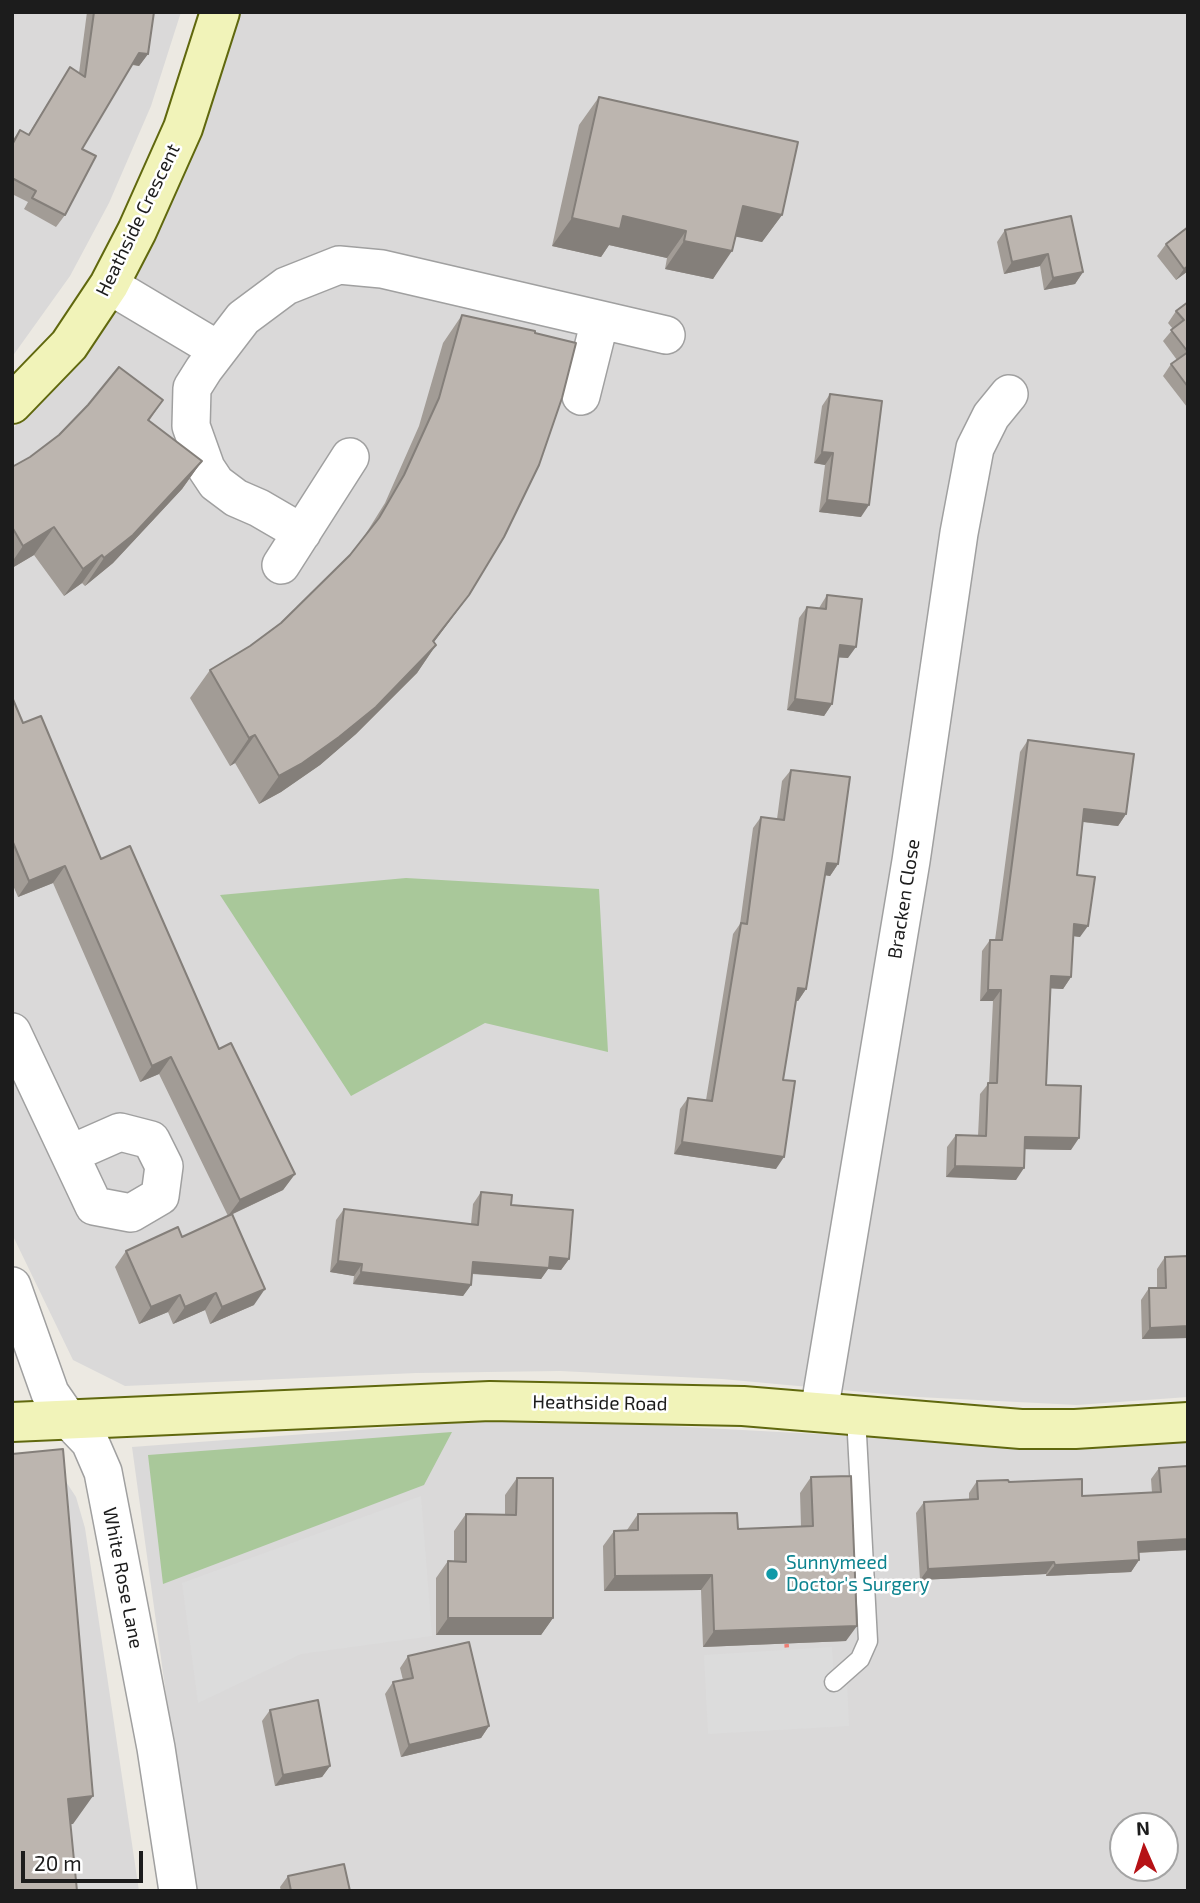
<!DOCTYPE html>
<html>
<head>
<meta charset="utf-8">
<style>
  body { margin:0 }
  #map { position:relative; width:1200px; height:1903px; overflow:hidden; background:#ece9e2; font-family:"Exo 2",sans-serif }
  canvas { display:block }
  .frame { position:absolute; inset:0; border:14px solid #1c1c1c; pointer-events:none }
  .north { position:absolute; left:1109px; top:1812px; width:70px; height:70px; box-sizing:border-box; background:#fff; border:2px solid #a4a4a4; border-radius:50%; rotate:357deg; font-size:19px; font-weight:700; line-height:28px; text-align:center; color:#1c1c1c }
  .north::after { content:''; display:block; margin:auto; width:24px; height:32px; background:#b61115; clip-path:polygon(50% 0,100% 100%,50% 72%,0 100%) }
  .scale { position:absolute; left:21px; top:1851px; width:122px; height:32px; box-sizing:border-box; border:4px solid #1c1c1c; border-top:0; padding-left:9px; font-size:21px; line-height:24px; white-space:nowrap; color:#1c1c1c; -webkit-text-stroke:5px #fff; paint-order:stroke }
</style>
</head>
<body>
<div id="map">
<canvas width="1200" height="1903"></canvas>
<div class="frame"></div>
<div class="north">N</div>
<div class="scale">20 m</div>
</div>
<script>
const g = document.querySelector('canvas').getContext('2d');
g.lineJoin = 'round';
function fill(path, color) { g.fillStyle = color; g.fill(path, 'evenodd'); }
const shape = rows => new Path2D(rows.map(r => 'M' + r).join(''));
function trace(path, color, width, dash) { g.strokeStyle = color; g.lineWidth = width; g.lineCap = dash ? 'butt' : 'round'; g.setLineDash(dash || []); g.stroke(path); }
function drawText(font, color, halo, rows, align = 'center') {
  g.font = font + ' "Exo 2",sans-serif'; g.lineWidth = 5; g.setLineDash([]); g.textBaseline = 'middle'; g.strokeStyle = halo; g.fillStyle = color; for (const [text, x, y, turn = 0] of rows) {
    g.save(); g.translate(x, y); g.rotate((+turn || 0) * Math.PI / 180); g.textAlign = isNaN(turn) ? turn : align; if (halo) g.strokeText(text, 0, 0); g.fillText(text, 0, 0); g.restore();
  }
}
fill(shape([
  [12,12,181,12,151,106,109,203,70,276,12,357],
  [231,12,1188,12,1188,1397,1077,1405,918,1397,722,1379,560,1371,416,1373,125,1386,73,1360,12,1234,12,429,39,404],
  [519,1418,1041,1446,1188,1434,1188,1891,193,1891,132,1447],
  [1123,1826,1165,1826,1165,1868,1123,1868],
  [12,1456,59,1471,76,1497,85,1528,139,1891,12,1891]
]), '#dad9d9');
fill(shape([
  [406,878,599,889,608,1052,485,1023,351,1096,220,895],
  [452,1432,424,1485,163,1584,148,1455]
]), '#a9c89a');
fill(shape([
  [421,1496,432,1636,301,1654,198,1703,182,1583],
  [832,1647,834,1682,847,1682,849,1726,708,1734,704,1655]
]), '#dcdcdc');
const lane = shape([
  [834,1682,860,1659,868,1641,856,1416]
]);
const street = shape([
  [109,285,218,350],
  [581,396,600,320],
  [302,533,259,508,236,498,216,483,206,468,191,426,192,388,204,369,243,318,286,286,339,265,382,269,666,335],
  [281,565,350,457],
  [12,1032,94,1206,131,1213,160,1196,164,1166,151,1140,120,1132,70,1154],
  [12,1286,50,1393,68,1419,90,1442,103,1472,156,1748,178,1891],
  [819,1412,911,861,959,533,975,448,991,416,1009,394]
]);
const secondary = shape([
  [12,404,69,345,109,285,137,231,183,128,220,12],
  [12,1422,490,1401,743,1406,1021,1429,1075,1429,1188,1422]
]);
trace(lane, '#a0a0a0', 21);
trace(street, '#a0a0a0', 40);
trace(secondary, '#60680e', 42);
trace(shape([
  [786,1637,787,1650]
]), '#ed7d73', 4.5, [3.5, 3.5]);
trace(lane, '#fff', 18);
trace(street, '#fff', 37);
trace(secondary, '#f1f3b9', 38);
fill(shape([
  [87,12,154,12,148,54,139,66,132,65,82,149,65,215,56,227,24,209,28,202,12,194,12,141,20,130,28,135,70,67,79,73],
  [599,97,782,215,762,242,736,236,713,279,665,269,667,258,609,245,601,257,552,246,579,125],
  [1005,230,1083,272,1075,284,1044,290,1040,266,1004,274,997,242],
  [1166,244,1188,271,1176,280,1157,256],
  [1188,302,1188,407,1187,407,1163,376,1171,364,1177,360,1163,341,1173,329,1168,323,1176,311],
  [462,315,469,595,434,642,436,645,417,673,356,734,320,765,281,792,259,804,235,763,230,766,190,698,210,670,250,646,281,623,350,555,365,535,385,503,419,426,443,343],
  [830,394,861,517,819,512,825,465,814,463,822,406],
  [163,400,149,421,202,461,182,489,113,563,85,586,82,583,64,596,34,555,12,568,12,467],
  [827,595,848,658,838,657,832,704,824,716,787,710,799,618,807,607,819,608],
  [12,697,23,723,101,859,295,1174,283,1190,233,1214,254,1305,210,1324,205,1310,173,1324,168,1312,139,1324,115,1267,126,1251,182,1237,228,1216,159,1074,140,1082,53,883,18,897,12,883],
  [1028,740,1126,814,1118,826,1083,822,1077,875,1080,937,1073,936,1071,977,1063,989,1051,988,1046,1085,1071,1150,1025,1149,1016,1180,946,1177,947,1147,956,1135,978,1136,980,1094,989,1083,993,1001,980,1001,982,951,990,940,995,940,1020,752],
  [791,770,838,864,830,876,825,875,806,989,798,1001,796,1000,783,1080,776,1169,674,1154,680,1109,688,1098,706,1100,733,934,740,924,753,828,761,817,777,819,782,781],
  [481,1192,511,1205,569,1259,561,1270,548,1269,541,1279,472,1274,471,1285,463,1296,353,1284,354,1276,330,1272,336,1220,344,1209,471,1224,473,1204],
  [1188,1256,1188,1338,1142,1339,1141,1300,1149,1288,1157,1288,1157,1269,1165,1257],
  [1188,1466,1188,1550,1139,1553,1139,1560,1131,1572,1046,1576,1046,1574,920,1580,916,1513,924,1502,969,1499,969,1493,977,1481,1009,1482,1082,1496,1152,1493,1151,1479,1159,1468],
  [811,1477,846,1641,703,1647,701,1590,604,1591,603,1546,614,1531,627,1530,638,1514,738,1529,801,1526,800,1493],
  [517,1478,553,1618,541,1635,436,1635,436,1578,448,1561,454,1561,454,1531,466,1514,505,1515,505,1495],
  [408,1656,489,1726,481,1738,401,1757,385,1694,393,1682,403,1680,400,1668],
  [270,1710,330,1766,322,1777,275,1786,262,1721],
  [288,1876,350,1891,281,1891,280,1887]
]), '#a29c96');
fill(shape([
  [139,53,148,54,139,66,131,64],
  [743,206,782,215,762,242,723,234],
  [623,216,686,231,667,258,609,245,601,257,552,246,572,218],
  [684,241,732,251,713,279,665,269],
  [1048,254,1040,266,1004,274,1012,262],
  [1188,266,1188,271,1176,280,1184,269],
  [1083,272,1075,284,1044,290,1053,278],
  [822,452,833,453,825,465,814,463],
  [202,461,182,489,113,563,85,586,104,558],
  [827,500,869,505,861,517,819,512],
  [54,527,34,555,12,568,12,562,23,546],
  [102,555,82,583,64,596,83,569],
  [469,595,449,622,415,667,436,645,417,673,356,734,320,765,281,792,259,804,279,776,433,641],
  [840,645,856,647,848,658,832,657],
  [795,699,832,704,824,716,787,710],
  [255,735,235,763,230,766,249,738],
  [1084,809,1126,814,1118,826,1076,821],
  [827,863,838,864,830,876,818,874],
  [65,866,53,883,18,897,29,881],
  [1074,924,1088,926,1080,937,1066,935],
  [1051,976,1071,977,1063,989,1043,988],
  [798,988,806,989,798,1001,790,999],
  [988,990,1001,990,993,1001,980,1001],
  [171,1057,159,1074,140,1082,152,1066],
  [1025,1137,1079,1138,1071,1150,1017,1149],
  [682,1142,784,1157,776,1169,674,1154],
  [955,1166,1024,1168,1016,1180,946,1177],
  [295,1174,283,1190,228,1216,240,1200],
  [550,1257,569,1259,561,1270,548,1269,541,1279,465,1273,473,1262],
  [338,1261,362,1264,354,1276,330,1272],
  [361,1272,471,1285,463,1296,353,1284],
  [265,1289,254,1305,210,1324,222,1307],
  [216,1293,205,1310,173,1324,185,1307],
  [180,1295,168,1312,139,1324,151,1307],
  [1188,1326,1188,1338,1142,1339,1150,1328],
  [1188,1539,1188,1550,1130,1553,1138,1542],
  [1139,1560,1131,1572,1046,1576,1055,1565],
  [1054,1562,1046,1574,920,1580,928,1569],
  [712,1575,701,1590,604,1591,615,1576],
  [448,1618,553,1618,541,1635,436,1635],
  [857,1626,846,1641,703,1647,714,1631],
  [489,1726,481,1738,401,1757,409,1745],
  [330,1766,322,1777,275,1786,283,1775],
  [93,1796,73,1824,49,1826,68,1799]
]), '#847f7a');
const building = shape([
  [94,12,154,12,148,54,139,53,82,149,96,156,65,215,32,198,36,191,12,178,12,145,20,130,29,135,70,67,85,77,94,12],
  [599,97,798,142,782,215,743,206,732,251,684,241,686,231,623,216,620,229,572,218,599,97],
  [1071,216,1083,272,1053,278,1048,254,1012,262,1005,230,1071,216],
  [1188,227,1188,266,1184,269,1166,244,1188,227],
  [1188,302,1188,352,1171,330,1184,320,1176,311,1188,302],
  [462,315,535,331,535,333,576,343,562,398,539,465,504,537,469,595,433,641,436,645,376,707,339,737,301,764,279,776,255,735,249,738,210,670,250,646,281,623,350,555,379,518,404,475,439,398,462,315],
  [1188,352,1188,387,1171,364,1188,352],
  [119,367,163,400,148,420,202,461,133,535,104,558,102,555,83,569,54,527,23,546,12,527,12,467,30,457,59,435,88,405,119,367],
  [830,394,882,401,869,505,827,500,833,453,822,452,830,394],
  [827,595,862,599,856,647,840,645,832,704,795,699,807,607,826,609,827,595],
  [12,697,23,723,41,716,101,859,130,846,219,1049,231,1043,295,1174,240,1200,171,1057,152,1066,65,866,29,881,12,840,12,697],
  [1028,740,1134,754,1126,814,1084,809,1077,875,1095,877,1088,926,1074,924,1071,977,1051,976,1046,1085,1081,1086,1079,1138,1025,1137,1024,1168,955,1166,956,1135,986,1136,988,1083,997,1083,1001,990,988,990,990,940,1002,940,1028,740],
  [791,770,850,777,838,864,827,863,806,989,798,988,783,1080,795,1081,784,1157,682,1142,688,1098,712,1101,741,923,747,924,761,817,784,820,791,770],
  [481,1192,512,1195,511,1205,573,1210,569,1259,550,1257,549,1268,473,1262,471,1285,361,1272,362,1264,338,1261,344,1209,478,1225,481,1192],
  [232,1214,265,1289,222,1307,216,1293,185,1307,180,1295,151,1307,126,1251,178,1227,182,1237,232,1214],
  [1188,1256,1188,1326,1150,1328,1149,1288,1166,1288,1165,1257,1188,1256],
  [63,1449,93,1796,68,1799,77,1891,12,1891,12,1454,63,1449],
  [1188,1466,1188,1539,1138,1542,1139,1560,1055,1565,1054,1562,928,1569,924,1502,978,1499,977,1481,1008,1480,1009,1482,1082,1479,1082,1496,1161,1492,1159,1468,1188,1466],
  [851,1476,857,1626,714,1631,712,1575,615,1576,614,1531,638,1530,638,1514,737,1513,738,1529,813,1526,811,1477,851,1476],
  [517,1478,553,1478,553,1618,448,1618,448,1561,466,1562,466,1514,516,1515,517,1478],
  [469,1642,489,1726,409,1745,393,1682,413,1678,408,1656,469,1642],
  [318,1700,330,1766,283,1775,270,1710,318,1700],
  [344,1864,350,1891,291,1891,288,1876,344,1864]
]);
fill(building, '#bcb5af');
trace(building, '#847f7a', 2);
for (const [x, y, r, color] of [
  [772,1574,7,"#0f9aa8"]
]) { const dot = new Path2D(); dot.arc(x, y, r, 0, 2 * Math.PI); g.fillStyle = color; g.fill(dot); trace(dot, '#fff', 2.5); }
drawText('19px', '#1c1c1c', '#fff', [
  ["Heathside Crescent",138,220,-64],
  ["Bracken Close",904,899,-81],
  ["Heathside Road",600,1403,1],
  ["White Rose Lane",123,1578,79]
]);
drawText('19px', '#0d838f', '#fff', [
  ["Sunnymeed",786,1563],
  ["Doctor's Surgery",786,1585]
], 'left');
</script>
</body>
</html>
